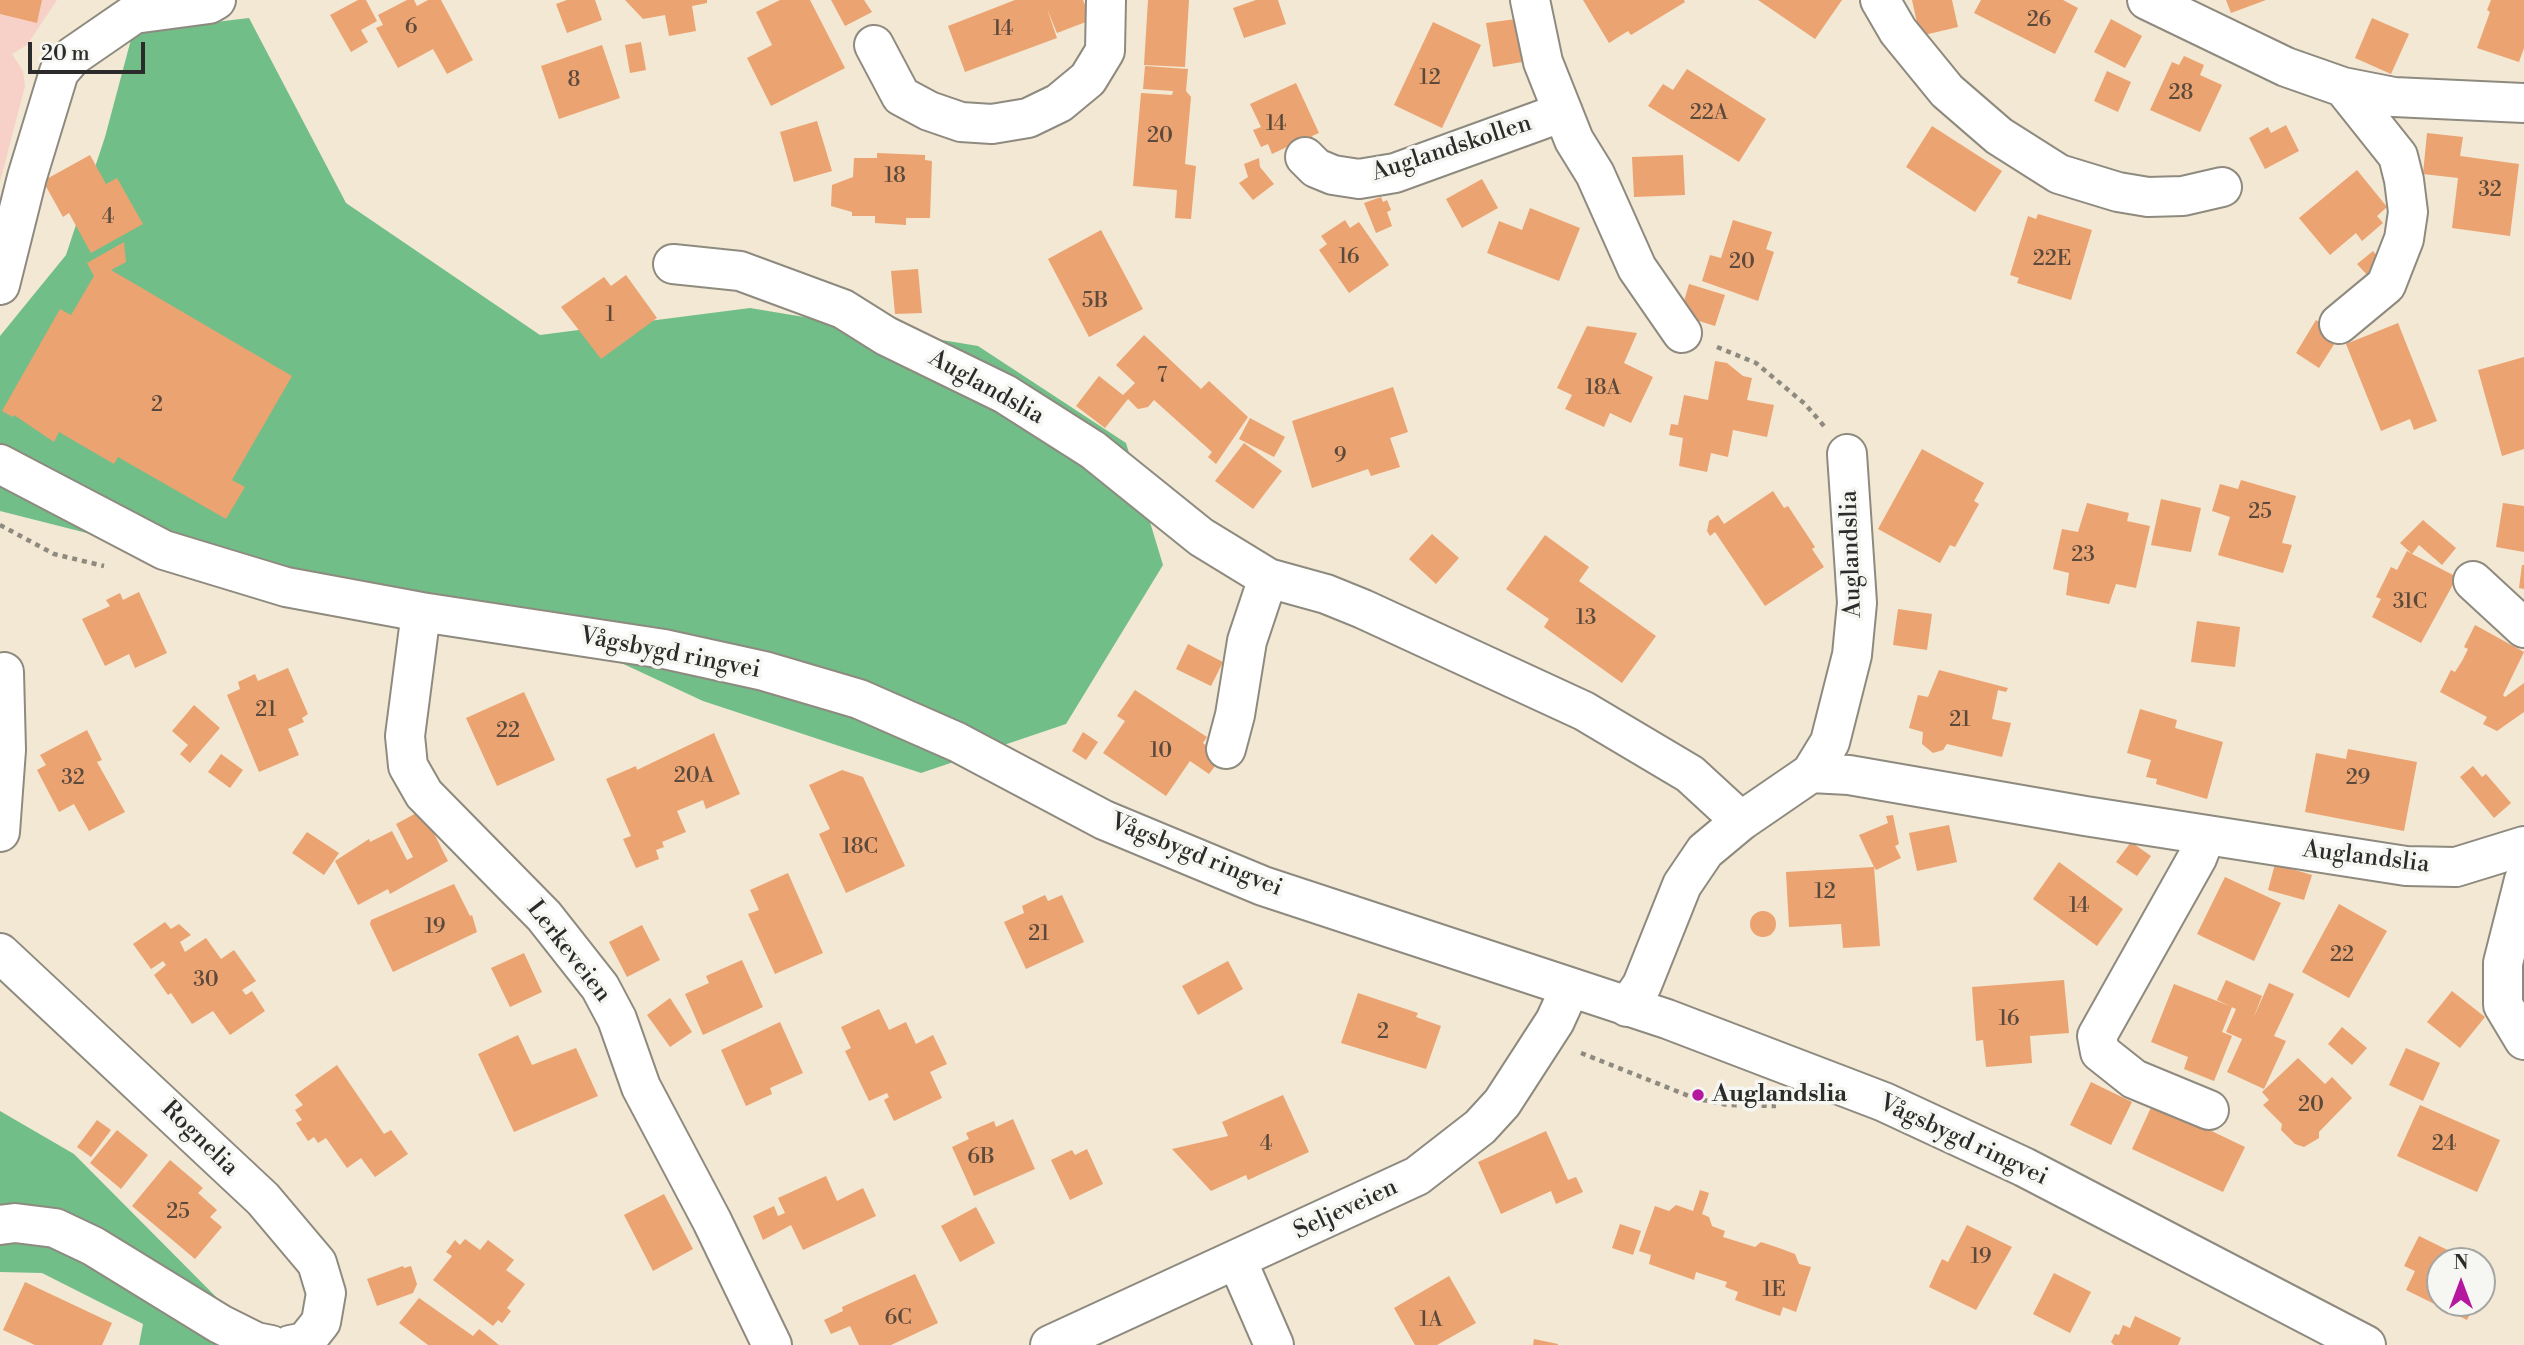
<!DOCTYPE html>
<html>
<head>
<meta charset="utf-8">
<style>
  body { margin:0 }
  #map { position:relative; width:2524px; height:1345px; overflow:hidden; background:#f2e8d3; font-family:"Libre Bodoni",serif }
  canvas { display:block }
  .north { position:absolute; left:2426px; top:1247px; width:70px; height:70px; box-sizing:border-box; background:#f6f6f2; border:2px solid #a5a5a2; border-radius:50%; rotate:0deg; font-size:19px; font-weight:700; line-height:28px; text-align:center; color:#2b2b2b }
  .north::after { content:''; display:block; margin:auto; width:24px; height:32px; background:#b5179e; clip-path:polygon(50% 0,100% 100%,50% 72%,0 100%) }
  .scale { position:absolute; left:28px; top:42px; width:117px; height:32px; box-sizing:border-box; border:4px solid #2b2b2b; border-top:0; padding-left:9px; font-size:21px; line-height:24px; white-space:nowrap; color:#2b2b2b; -webkit-text-stroke:5px #f6f6f2; paint-order:stroke }
</style>
</head>
<body>
<div id="map">
<canvas width="2524" height="1345"></canvas>
<div class="north">N</div>
<div class="scale">20 m</div>
</div>
<script>
const g = document.querySelector('canvas').getContext('2d');
g.lineJoin = 'round';
function fill(path, color) { g.fillStyle = color; g.fill(path, 'evenodd'); }
const shape = rows => new Path2D(rows.map(r => 'M' + r).join(''));
function trace(path, color, width, dash) { g.strokeStyle = color; g.lineWidth = width; g.lineCap = dash ? 'butt' : 'round'; g.setLineDash(dash || []); g.stroke(path); }
function drawText(font, color, halo, rows, align = 'center') {
  g.font = font + ' "Libre Bodoni",serif'; g.lineWidth = 7; g.setLineDash([]); g.textBaseline = 'middle'; g.strokeStyle = halo; g.fillStyle = color; for (const [text, x, y, turn = 0] of rows) {
    g.save(); g.translate(x, y); g.rotate((+turn || 0) * Math.PI / 180); g.textAlign = isNaN(turn) ? turn : align; if (halo) g.strokeText(text, 0, 0); g.fillText(text, 0, 0); g.restore();
  }
}
fill(shape([
  [0,0,57,0,27,45,12,54,23,71,25,86,0,182]
]), '#f7d1c7');
fill(shape([
  [249,18,346,203,540,335,750,308,978,346,1126,443,1163,565,1066,724,921,773,703,701,604,655,375,606,0,511,0,336,66,255,105,137,133,32],
  [0,1111,74,1154,234,1315,277,1345,139,1345,143,1324,42,1273,0,1272]
]), '#71be88');
fill(shape([
  [0,0,42,0,37,23,0,14],
  [358,0,366,0,377,21,361,30,368,42,351,52,330,15],
  [407,0,414,0,417,6,428,0,441,0,473,60,447,74,433,49,398,68,376,28,383,25,378,15],
  [567,0,595,0,602,20,567,33,556,4],
  [625,0,707,0,707,3,692,6,696,31,669,36,665,15,643,19],
  [780,0,810,0,845,68,771,106,747,58,772,45,756,12],
  [831,0,864,0,872,12,845,26],
  [1015,0,1083,0,1091,20,1057,33,1047,9,1057,38,965,72,948,26],
  [1148,0,1189,0,1185,67,1144,65],
  [1256,0,1278,0,1286,24,1244,38,1233,8],
  [1583,0,1684,0,1685,2,1631,35,1628,31,1609,43],
  [1758,0,1842,0,1815,39],
  [1912,0,1952,0,1958,27,1920,36],
  [1981,0,2063,0,2078,8,2055,54,1974,13],
  [2226,0,2266,0,2231,13],
  [2491,0,2524,0,2524,48,2519,62,2477,48,2490,12,2487,10],
  [2372,18,2409,34,2391,74,2355,58],
  [1516,19,1522,62,1493,67,1486,23],
  [2111,19,2142,36,2125,68,2094,52],
  [1433,22,1481,45,1442,128,1394,105],
  [641,42,646,70,630,73,625,45],
  [602,45,620,98,559,119,541,66],
  [2184,56,2204,65,2200,75,2222,85,2200,132,2150,110,2172,62,2179,65],
  [1145,66,1188,69,1186,91,1191,97,1185,164,1196,166,1191,219,1175,218,1177,190,1133,186,1141,93,1172,95,1173,91,1143,89],
  [1687,69,1766,119,1739,162,1648,106,1663,84,1673,90],
  [2107,71,2131,82,2118,112,2094,101],
  [1296,83,1319,133,1312,136,1317,147,1291,145,1272,154,1268,144,1261,147,1253,130,1261,127,1250,104],
  [817,121,832,171,794,182,780,132],
  [2286,125,2299,151,2265,169,2249,138,2268,127,2271,133],
  [1932,126,2002,171,1975,212,1906,167],
  [2427,133,2463,137,2460,156,2519,164,2510,236,2452,228,2458,178,2423,174],
  [877,153,925,155,925,160,932,161,930,218,906,218,906,225,875,223,875,216,852,216,852,212,831,206,832,185,853,177,854,158,877,158],
  [90,155,106,184,117,178,143,224,91,253,69,213,63,217,43,181],
  [1683,155,1685,195,1634,197,1632,157],
  [1259,158,1260,167,1274,184,1253,200,1239,183,1248,177,1244,164],
  [2357,170,2387,207,2377,216,2383,223,2362,241,2356,233,2330,255,2299,218],
  [1482,179,1498,208,1462,228,1446,199],
  [1381,197,1383,202,1387,200,1391,210,1387,212,1392,226,1376,233,1364,203],
  [1530,208,1580,228,1559,281,1487,253,1499,221,1522,230],
  [2038,214,2092,230,2071,300,2017,283,2019,278,2010,275,2028,216,2036,219],
  [1345,220,1350,228,1359,222,1389,265,1349,293,1319,250,1327,244,1321,236],
  [1733,220,1772,232,1766,249,1774,252,1758,301,1702,281,1710,255,1721,258],
  [1101,230,1143,309,1089,337,1048,259],
  [124,242,126,262,111,270,292,376,232,480,245,487,226,519,118,457,114,464,59,432,54,442,14,415,13,417,2,411,60,309,71,315,94,276,87,263],
  [2373,251,2384,264,2369,277,2357,264],
  [918,269,922,313,895,314,891,271],
  [626,275,657,318,601,359,561,307,604,277,611,286],
  [1689,284,1725,295,1715,326,1680,315],
  [2316,320,2340,335,2319,368,2296,353],
  [2398,323,2437,421,2414,430,2410,419,2381,431,2346,344],
  [1587,326,1637,333,1624,363,1653,377,1631,423,1610,413,1604,427,1565,409,1572,395,1557,388],
  [1144,335,1201,389,1209,381,1248,417,1216,464,1208,457,1212,452,1154,400,1148,407,1138,409,1128,399,1105,428,1076,406,1099,376,1123,395,1135,383,1116,365],
  [2524,357,2524,449,2502,456,2478,370],
  [1715,361,1727,363,1743,376,1752,378,1747,400,1774,405,1767,437,1733,430,1728,457,1711,453,1707,472,1679,466,1683,438,1669,435,1671,424,1678,425,1684,395,1708,400],
  [1393,387,1408,432,1390,438,1400,467,1371,476,1368,469,1312,488,1292,421],
  [1250,418,1285,437,1274,457,1239,439],
  [1244,443,1282,471,1253,509,1215,481],
  [1922,449,1984,483,1974,501,1979,504,1955,547,1950,545,1940,563,1878,529],
  [2241,480,2296,496,2282,543,2292,545,2283,573,2218,555,2230,517,2212,511,2220,484,2238,489],
  [1773,491,1784,508,1788,506,1815,547,1812,549,1824,567,1765,606,1715,532,1710,536,1707,531,1709,521,1718,515,1724,524],
  [2161,499,2201,508,2191,552,2151,545],
  [2087,503,2129,513,2127,521,2150,526,2136,588,2116,584,2109,604,2066,595,2069,573,2053,569,2062,529,2078,532],
  [2503,503,2524,506,2524,552,2496,547],
  [2423,520,2456,548,2442,565,2419,545,2412,554,2457,577,2421,643,2372,617,2381,599,2376,597,2391,567,2397,570,2407,551,2412,554,2400,543],
  [1432,534,1459,558,1436,584,1409,559],
  [1545,535,1589,567,1579,581,1656,636,1622,683,1544,627,1549,619,1506,589],
  [2522,565,2524,565,2524,589,2519,588],
  [139,592,167,653,135,668,129,654,105,666,82,619,110,606,106,600,120,593,123,600],
  [1898,609,1932,614,1927,650,1893,645],
  [2197,621,2240,627,2235,667,2191,662],
  [2475,625,2524,652,2503,695,2505,697,2524,683,2524,712,2497,731,2483,724,2487,717,2440,692,2451,670,2455,672,2462,661,2468,649,2464,647],
  [1188,644,1223,662,1211,686,1176,669],
  [288,668,308,714,302,718,304,722,288,729,299,755,259,772,227,695,240,689,238,682,255,674,258,681],
  [1939,670,2008,688,2006,692,1998,690,1992,719,2011,723,2002,757,1947,744,1943,750,1933,753,1922,744,1923,732,1909,728,1918,695,1928,697],
  [1135,690,1207,737,1203,743,1222,757,1209,774,1190,761,1166,796,1103,753,1125,721,1117,716],
  [524,692,555,760,497,786,466,718],
  [194,705,220,728,190,763,180,754,188,745,172,731],
  [2140,709,2177,720,2175,728,2223,742,2207,799,2156,784,2157,779,2146,777,2151,760,2127,753],
  [87,730,102,760,97,762,125,812,89,831,74,804,59,812,37,770,46,765,40,755],
  [1083,732,1098,742,1086,760,1072,751],
  [714,733,740,794,706,809,703,800,677,811,686,832,662,842,664,847,656,850,659,859,636,868,623,839,631,836,606,779,636,766,637,770],
  [2348,749,2417,762,2404,831,2305,812,2316,753,2346,759],
  [221,754,243,770,230,788,208,772],
  [2473,766,2482,777,2486,774,2511,803,2494,818,2460,777],
  [842,770,863,777,905,866,846,893,819,834,830,829,809,785],
  [422,810,448,861,390,894,388,889,358,905,335,861,369,839,370,842,392,831,407,860,413,857,396,824],
  [1893,815,1899,844,1895,846,1901,858,1876,870,1874,867,1880,946,1843,948,1841,924,1789,927,1786,872,1874,867,1859,835,1888,823,1886,816],
  [1949,825,1957,862,1917,871,1909,833],
  [307,832,339,853,324,875,292,853],
  [2131,842,2151,856,2137,876,2116,862],
  [2059,862,2123,909,2097,946,2033,899],
  [2275,864,2312,875,2304,900,2268,890],
  [788,873,823,953,775,974,748,914,759,910,750,890],
  [2225,877,2281,903,2254,961,2197,934],
  [454,884,470,916,472,915,477,932,393,972,370,924,371,920],
  [1045,895,1048,901,1062,895,1084,942,1026,969,1004,922,1024,913,1022,906],
  [2339,904,2387,931,2349,998,2302,972],
  '1750 924a13 13 0 1 1 26 0a13 13 0 1 1-26 0Z',
  [165,922,171,929,179,924,191,935,180,942,185,952,206,938,221,959,234,950,256,981,242,990,246,995,252,991,265,1011,230,1035,213,1011,192,1024,171,993,168,995,154,975,166,965,163,961,151,969,133,944],
  [642,925,660,960,627,977,609,942],
  [524,953,542,992,510,1007,491,968],
  [742,960,763,1007,703,1035,685,994,709,983,706,976],
  [1228,961,1243,989,1198,1015,1182,986],
  [2064,980,2069,1033,2030,1036,2032,1063,1986,1067,1983,1040,1976,1041,1972,987],
  [2226,980,2262,996,2253,1019,2269,983,2294,994,2274,1036,2286,1041,2264,1089,2227,1072,2242,1039,2226,1032,2236,1009,2217,1000],
  [2174,984,2232,1007,2222,1032,2232,1036,2214,1081,2184,1069,2188,1057,2151,1042],
  [2452,991,2485,1017,2460,1048,2427,1022],
  [1358,993,1418,1013,1416,1017,1441,1026,1426,1069,1341,1043],
  [670,998,692,1032,670,1047,647,1015],
  [879,1009,889,1030,906,1022,916,1044,933,1035,947,1064,930,1072,942,1098,894,1121,884,1100,889,1097,887,1093,869,1101,845,1051,851,1048,841,1027],
  [780,1022,803,1073,770,1088,772,1094,746,1106,721,1050],
  [2342,1027,2367,1048,2352,1065,2328,1044],
  [518,1035,532,1065,576,1048,598,1096,514,1132,478,1054],
  [2406,1048,2440,1063,2423,1101,2389,1085],
  [2298,1058,2325,1084,2332,1077,2352,1098,2319,1132,2319,1138,2304,1147,2295,1144,2281,1130,2282,1124,2263,1105,2269,1100,2262,1092],
  [337,1065,384,1134,391,1130,408,1154,375,1177,361,1158,347,1168,326,1138,318,1143,314,1137,308,1141,296,1123,302,1120,295,1110,303,1105,295,1095],
  [2091,1082,2132,1102,2111,1145,2070,1125],
  [1283,1095,1309,1152,1248,1180,1246,1175,1211,1191,1172,1149,1228,1136,1222,1122],
  [2153,1103,2245,1147,2223,1192,2132,1149],
  [2420,1105,2500,1140,2477,1192,2397,1156],
  [1013,1119,1035,1169,974,1196,952,1147,969,1139,966,1133,994,1121,996,1127],
  [97,1120,111,1130,91,1157,77,1147],
  [117,1130,148,1155,121,1189,90,1163],
  [1546,1131,1568,1180,1576,1177,1583,1192,1556,1204,1551,1191,1501,1214,1478,1162],
  [1087,1149,1103,1184,1070,1200,1051,1160,1072,1150,1075,1155],
  [170,1160,203,1188,198,1193,217,1210,210,1217,222,1227,195,1259,132,1206],
  [826,1176,837,1201,863,1188,876,1216,803,1250,791,1225,763,1240,753,1216,774,1206,778,1216,785,1213,778,1198],
  [1700,1190,1709,1193,1702,1214,1709,1217,1712,1226,1725,1231,1723,1237,1755,1247,1761,1242,1779,1248,1795,1254,1799,1264,1811,1267,1796,1312,1783,1307,1780,1316,1735,1300,1738,1292,1725,1287,1727,1282,1696,1272,1694,1280,1649,1264,1651,1255,1639,1251,1655,1206,1669,1211,1676,1205,1693,1211],
  [664,1194,693,1249,653,1271,624,1215],
  [976,1207,995,1243,960,1262,941,1226],
  [1620,1224,1641,1231,1633,1255,1612,1248],
  [1967,1225,2012,1247,1976,1310,1929,1287,1942,1259,1948,1262],
  [2419,1236,2470,1261,2440,1261,2440,1303,2475,1303,2467,1320,2406,1290,2415,1271,2404,1266],
  [465,1239,480,1250,488,1240,514,1260,506,1270,525,1284,507,1308,511,1311,502,1323,498,1320,493,1326,433,1280,452,1256,446,1252,455,1240,460,1245],
  [403,1266,404,1268,411,1266,417,1284,413,1293,377,1306,367,1279],
  [2482,1267,2490,1271,2482,1289],
  [2054,1273,2091,1292,2070,1333,2033,1314],
  [915,1274,938,1323,891,1345,859,1345,850,1326,831,1334,824,1320,843,1311,842,1307],
  [1449,1276,1476,1323,1437,1345,1415,1345,1394,1308],
  [25,1282,112,1323,102,1345,35,1345,3,1330],
  [419,1298,473,1336,479,1329,499,1345,428,1345,399,1323],
  [2135,1316,2181,1338,2178,1345,2114,1345,2111,1342,2115,1334,2119,1335,2123,1325,2130,1328],
  [1534,1339,1558,1344,1558,1345,1533,1345]
]), '#eba371');
const minor = shape([
  [1530,0,1543,62,1574,140,1595,174,1637,268,1682,333],
  [1880,0,1898,31,1947,91,1999,136,2059,174,2118,192,2148,197,2183,196,2222,187],
  [2147,0,2286,67,2343,87,2394,97,2524,103],
  [874,45,901,96,929,111,961,122,992,124,1028,118,1059,103,1088,79,1105,51,1106,0],
  [1305,157,1316,168,1333,175,1359,179,1395,173,1563,112],
  [673,264,740,271,843,309,886,336,1005,394,1093,450,1201,537,1268,578],
  [0,285,27,177,59,72,73,56,134,14,209,4,216,0],
  [2339,324,2386,285,2404,239,2408,212,2404,180,2398,156,2343,87],
  [0,464,164,550,286,587,421,612,664,649,764,671,859,699,957,742,1104,820,1263,886,1667,1019,1884,1102,2024,1167,2366,1345],
  [2473,581,2524,628],
  [421,612,405,736,408,766,424,794,544,916,600,987,617,1019,641,1087,712,1221,772,1345],
  [1226,749,1235,715,1247,641,1268,578,1326,594,1363,609,1584,711,1690,774,1741,821],
  [1811,773,1849,775,2085,816,2406,866,2456,867,2524,846],
  [0,832,6,750,4,672],
  [2206,835,2197,858,2097,1036,2100,1052,2134,1079,2209,1110],
  [2524,880,2503,963,2503,1005,2524,1040],
  [0,953,263,1199,317,1263,326,1293,321,1322,305,1342,290,1345],
  [1627,1007,1642,985,1682,885,1705,851,1741,821,1811,773,1830,742,1852,655,1857,603,1847,454],
  [0,1225,15,1223,55,1228,93,1246,220,1324,256,1342,271,1345],
  [1237,1260,1274,1345],
  [1050,1345,1417,1176,1480,1127,1502,1103,1555,1021,1570,988]
]);
trace(minor, '#8e8a7f', 42);
trace(shape([
  [1717,347,1756,363,1805,404,1824,426],
  [0,525,54,554,104,566],
  [1581,1053,1694,1098,1728,1105,1776,1106]
]), '#8e8a7f', 4.5, [5, 5]);
trace(minor, '#fff', 38);
for (const [x, y, r, color] of [
  [1698,1095,7,"#b5179e"]
]) { const dot = new Path2D(); dot.arc(x, y, r, 0, 2 * Math.PI); g.fillStyle = color; g.fill(dot); trace(dot, '#f6f6f2', 2.5); }
drawText('21px', '#5b493c', null, [
  ["26",2039,21],
  ["6",411,28],
  ["14",1003,30],
  ["12",1430,79],
  ["8",574,81],
  ["28",2181,94],
  ["22A",1709,114],
  ["14",1276,125],
  ["20",1160,137],
  ["18",895,177],
  ["32",2490,191],
  ["4",108,218],
  ["16",1349,258],
  ["22E",2052,260],
  ["20",1742,263],
  ["5B",1095,302],
  ["1",610,316],
  ["7",1162,377],
  ["18A",1603,389],
  ["2",157,406],
  ["9",1340,457],
  ["25",2260,513],
  ["23",2083,556],
  ["31C",2410,603],
  ["13",1586,619],
  ["21",266,711],
  ["21",1960,721],
  ["22",508,732],
  ["10",1161,752],
  ["20A",694,777],
  ["32",73,779],
  ["29",2358,779],
  ["18C",860,848],
  ["12",1825,893],
  ["14",2079,907],
  ["19",435,928],
  ["21",1039,935],
  ["22",2342,956],
  ["30",206,981],
  ["16",2009,1020],
  ["2",1383,1033],
  ["20",2311,1106],
  ["4",1266,1145],
  ["24",2444,1145],
  ["6B",981,1158],
  ["25",178,1213],
  ["19",1981,1258],
  ["1E",1774,1291],
  ["6C",898,1319],
  ["1A",1431,1321]
]);
drawText('24px', '#2b2b2b', '#f6f6f2', [
  ["Auglandskollen",1452,149,-18],
  ["Auglandslia",986,388,29],
  ["Auglandslia",1852,554,-92],
  ["Vågsbygd ringvei",670,654,11],
  ["Vågsbygd ringvei",1196,856,22],
  ["Auglandslia",2366,858,7],
  ["Lerkeveien",568,952,52],
  ["Rognelia",199,1139,44],
  ["Vågsbygd ringvei",1963,1141,25],
  ["Seljeveien",1346,1210,-25]
]);
drawText('bold 24px', '#2b2b2b', '#f6f6f2', [
  ["Auglandslia",1712,1095]
], 'left');
</script>
</body>
</html>
